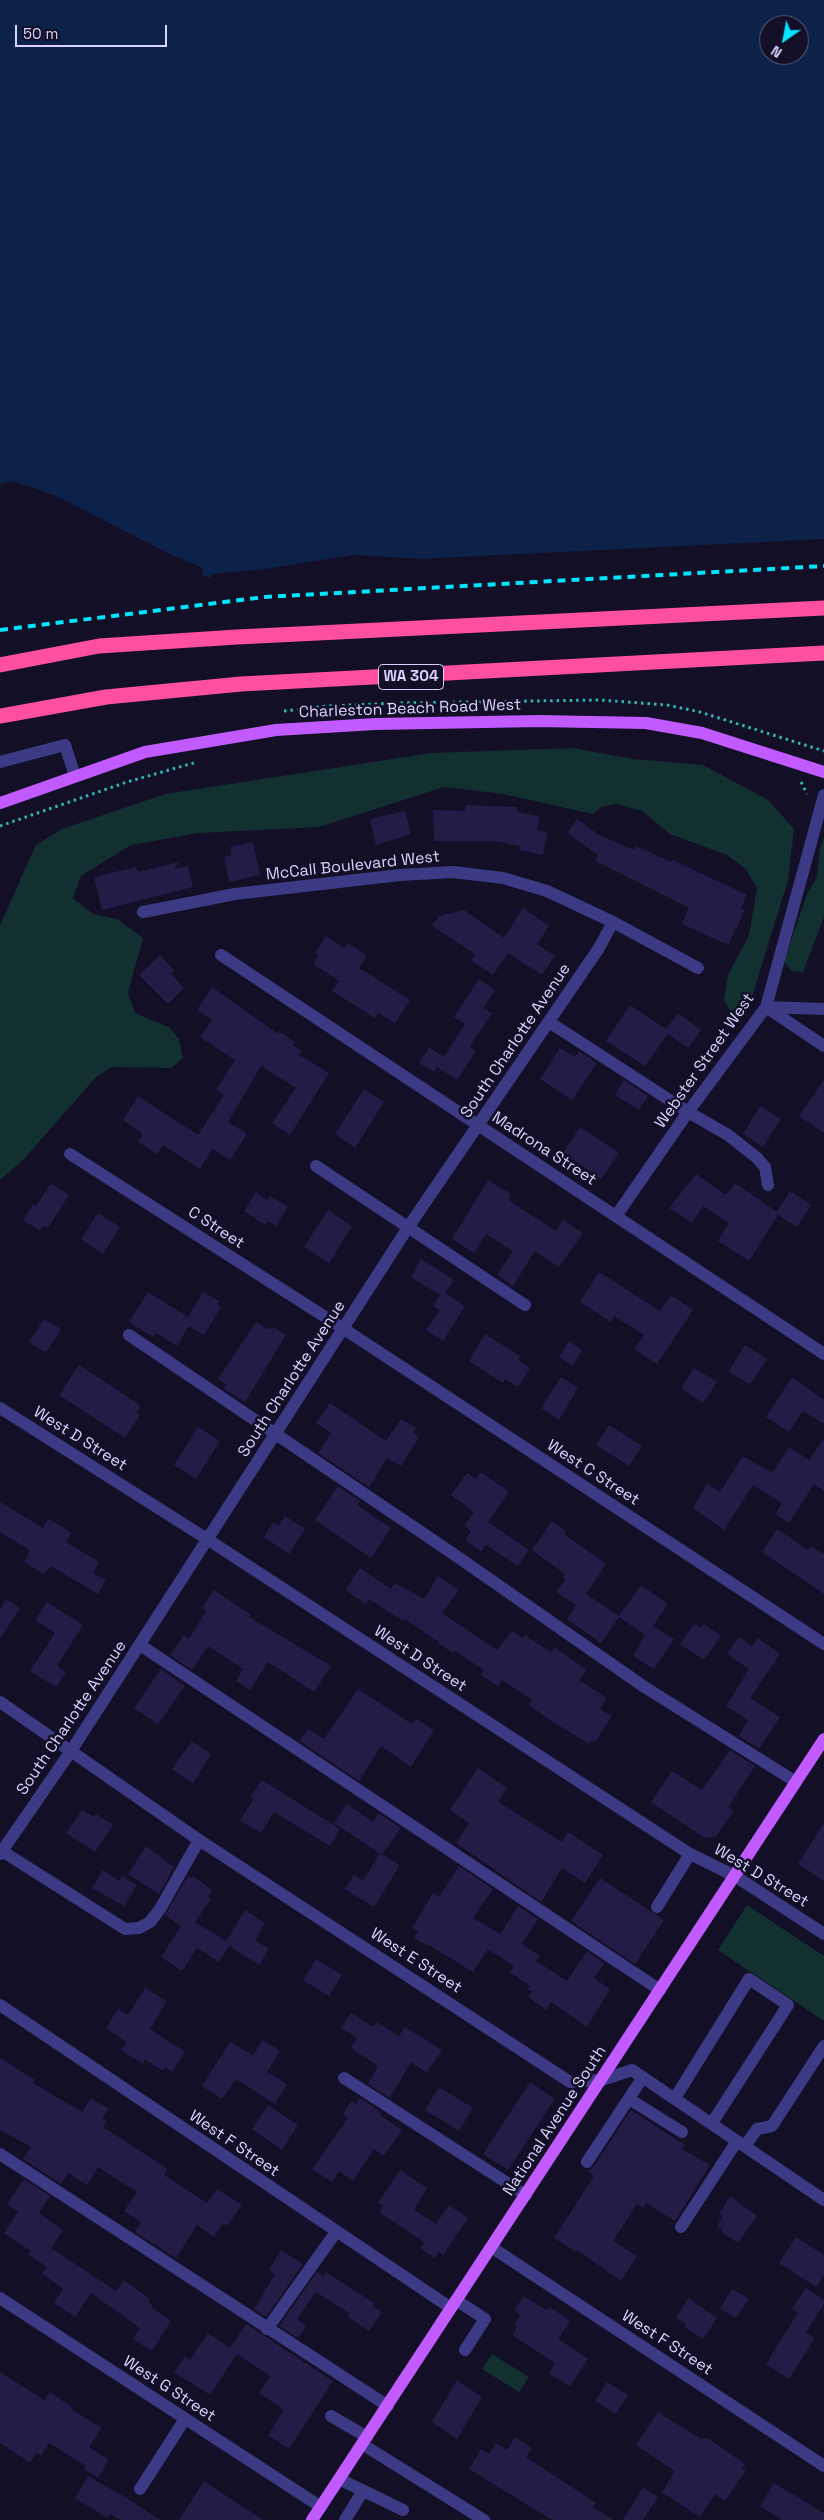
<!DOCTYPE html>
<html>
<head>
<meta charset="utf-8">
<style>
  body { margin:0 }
  #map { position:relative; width:824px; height:2520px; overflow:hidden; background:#130f26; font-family:"Space Grotesk",sans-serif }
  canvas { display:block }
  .north { position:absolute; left:759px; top:15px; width:50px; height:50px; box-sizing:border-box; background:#130f26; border:1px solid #625e7d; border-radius:50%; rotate:213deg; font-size:14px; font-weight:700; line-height:20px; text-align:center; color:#d9d4ff }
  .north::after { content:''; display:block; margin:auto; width:18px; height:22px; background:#00e5ff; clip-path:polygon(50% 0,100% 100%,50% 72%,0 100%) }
  .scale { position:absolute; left:15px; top:25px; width:152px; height:22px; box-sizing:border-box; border:2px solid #d9d4ff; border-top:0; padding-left:6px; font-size:15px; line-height:18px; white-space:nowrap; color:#d9d4ff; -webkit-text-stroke:4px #130f26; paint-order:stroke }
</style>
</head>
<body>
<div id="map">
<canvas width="824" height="2520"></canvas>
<div class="north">N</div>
<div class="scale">50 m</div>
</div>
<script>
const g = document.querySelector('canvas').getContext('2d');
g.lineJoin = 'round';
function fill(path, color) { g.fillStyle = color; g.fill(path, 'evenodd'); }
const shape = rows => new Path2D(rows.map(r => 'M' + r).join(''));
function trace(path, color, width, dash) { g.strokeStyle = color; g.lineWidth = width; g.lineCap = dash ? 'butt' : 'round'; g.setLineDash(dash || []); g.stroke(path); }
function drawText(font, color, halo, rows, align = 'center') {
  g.font = font + ' "Space Grotesk",sans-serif'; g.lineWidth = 5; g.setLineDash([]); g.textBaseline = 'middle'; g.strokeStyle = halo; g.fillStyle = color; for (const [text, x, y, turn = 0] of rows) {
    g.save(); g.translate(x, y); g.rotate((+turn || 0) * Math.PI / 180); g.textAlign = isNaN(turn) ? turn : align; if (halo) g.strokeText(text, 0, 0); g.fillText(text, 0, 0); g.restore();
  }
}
fill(shape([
  [573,748,633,759,703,765,768,800,794,829,788,880,750,1003,734,1018,724,1000,728,975,749,935,757,888,745,868,727,855,670,834,642,811,617,804,601,807,593,814,503,794,444,787,319,827,199,833,131,845,81,876,73,898,93,914,117,919,143,938,128,993,135,1013,170,1028,179,1039,183,1058,171,1068,112,1067,96,1077,23,1160,0,1180,0,925,36,845,62,829,165,794,431,753],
  [824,836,824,917,803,972,792,971,784,962,807,894,817,877,820,849],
  [747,1905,824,1956,824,2021,718,1950],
  [492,2354,529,2377,519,2392,482,2369]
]), '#12302f');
fill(shape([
  [0,0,824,0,824,540,421,559,353,555,209,578,78,511,0,495],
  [769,25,799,25,799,55,769,55]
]), '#0c2248');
fill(shape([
  [12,481,54,495,172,555,203,568,201,577,77,514,0,498,0,484],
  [824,539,824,542,489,559,421,562,353,557,328,561,353,555,421,559],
  [289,567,210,580,209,580,211,574]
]), '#130f26');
fill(shape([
  [465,805,517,807,517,812,539,816,537,830,547,832,543,855,519,850,520,846,493,841,434,841,433,810,465,811],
  [405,811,411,834,376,845,370,819],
  [577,819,599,835,634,850,636,846,671,862,672,860,747,895,741,908,745,910,728,945,682,924,689,908,595,861,598,855,567,833],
  [253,842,260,875,229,882,224,857,232,855,230,847],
  [179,862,174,869,188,866,193,887,102,910,94,877,136,867,138,872],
  [523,908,549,926,537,944,555,956,542,975,508,953,493,975,471,960,475,954,432,926,439,916,464,910,504,938],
  [326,936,344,948,348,943,367,956,359,968,410,1000,395,1023,378,1013,375,1018,332,991,339,981,313,964,318,955,315,953],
  [160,955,175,971,171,974,184,988,168,1004,139,975],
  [479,979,495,990,483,1008,492,1013,472,1043,470,1048,476,1051,457,1080,437,1067,434,1072,419,1063,429,1047,444,1057,465,1024,454,1017],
  [212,987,278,1034,279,1031,295,1042,293,1045,302,1051,299,1055,329,1073,290,1135,272,1123,296,1088,261,1066,228,1122,247,1134,230,1160,212,1149,200,1169,163,1145,157,1154,138,1142,143,1134,123,1120,138,1096,198,1135,224,1095,216,1090,235,1060,200,1037,212,1020,197,1010],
  [630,1005,666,1029,678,1013,701,1030,688,1048,668,1034,645,1066,606,1041],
  [560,1048,575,1057,579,1051,597,1063,572,1100,540,1079],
  [624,1080,648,1096,639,1110,615,1095],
  [824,1080,824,1133,799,1116],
  [364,1089,384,1102,355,1148,335,1134],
  [760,1106,781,1119,763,1147,743,1134],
  [580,1127,619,1153,601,1179,563,1153],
  [696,1174,726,1195,735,1183,777,1212,790,1191,811,1205,797,1227,778,1215,749,1261,718,1241,729,1223,703,1206,692,1223,669,1208],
  [488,1180,511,1194,508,1200,556,1231,563,1220,583,1233,559,1267,535,1251,513,1286,497,1275,513,1251,486,1234,474,1253,452,1239],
  [51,1183,69,1195,48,1228,44,1226,40,1231,23,1220,33,1204,36,1206],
  [256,1192,267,1200,270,1196,288,1207,276,1226,268,1221,265,1225,244,1211],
  [328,1210,352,1226,329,1263,304,1247],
  [98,1213,120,1227,103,1254,81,1239],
  [421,1259,454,1280,445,1293,465,1306,443,1341,426,1330,440,1310,433,1306,440,1295,411,1277],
  [599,1272,660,1311,671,1295,693,1310,657,1364,634,1349,644,1335,614,1316,611,1322,580,1302],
  [148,1292,188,1317,203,1292,219,1301,217,1304,221,1307,204,1335,189,1326,177,1346,156,1333,153,1337,129,1322],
  [44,1319,61,1329,46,1353,29,1342],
  [256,1322,267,1329,275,1328,286,1335,245,1402,224,1389,226,1384,218,1379],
  [485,1334,520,1356,518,1360,530,1368,518,1387,505,1379,503,1383,469,1361],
  [569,1341,582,1350,572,1366,559,1357],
  [745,1345,767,1359,750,1385,729,1371],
  [79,1365,140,1405,137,1414,140,1415,125,1438,59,1395],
  [694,1368,717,1382,703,1403,681,1388],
  [561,1377,578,1388,559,1420,541,1408],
  [792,1377,824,1400,824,1424,803,1411,789,1432,766,1417],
  [330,1403,386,1441,401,1419,416,1428,413,1433,419,1437,401,1466,387,1458,369,1487,318,1453,331,1433,316,1423],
  [609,1425,642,1446,629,1466,596,1445],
  [198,1427,220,1441,196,1479,174,1465],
  [824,1438,824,1491,814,1484,789,1523,775,1514,782,1503,753,1485,724,1530,693,1508,707,1484,720,1492,743,1456,772,1473,789,1447,809,1460],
  [481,1472,509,1492,488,1522,529,1550,518,1566,486,1545,481,1551,465,1540,471,1531,464,1526,474,1512,451,1495,467,1473,476,1479],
  [338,1486,360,1501,357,1505,391,1528,371,1558,315,1520],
  [0,1502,43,1528,49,1519,72,1533,66,1542,99,1562,93,1573,106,1580,98,1594,51,1566,44,1574,24,1562,30,1550,0,1532],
  [285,1516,305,1529,289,1554,264,1537,273,1522,279,1526],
  [552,1521,566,1531,564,1534,606,1564,586,1594,619,1616,641,1585,668,1604,653,1626,674,1639,654,1669,633,1656,645,1635,619,1617,601,1643,567,1619,576,1605,556,1592,565,1580,563,1578,565,1574,532,1550],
  [777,1529,808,1550,811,1546,824,1554,824,1594,762,1552],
  [360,1568,391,1589,395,1583,424,1599,438,1576,459,1590,442,1613,497,1650,512,1631,523,1638,525,1635,551,1652,554,1647,587,1670,579,1680,607,1698,600,1709,612,1716,595,1742,592,1740,589,1744,550,1720,529,1705,532,1700,502,1680,498,1686,481,1675,484,1670,455,1651,453,1653,438,1643,439,1642,408,1621,404,1619,403,1621,369,1599,366,1604,345,1590],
  [214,1590,251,1615,249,1617,331,1666,314,1692,268,1662,250,1690,236,1681,243,1669,208,1646,192,1670,170,1655,184,1635,189,1639,206,1611,202,1608],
  [6,1599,20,1608,0,1639,0,1610],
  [47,1602,83,1625,57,1666,66,1672,56,1687,30,1671,55,1633,35,1620],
  [694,1624,701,1628,704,1624,721,1636,704,1660,680,1644],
  [739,1637,752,1646,758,1638,780,1654,750,1698,780,1717,759,1749,739,1736,748,1720,726,1706,749,1669,727,1654],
  [161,1669,185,1686,158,1724,134,1708],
  [358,1689,412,1724,417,1719,434,1730,411,1767,381,1746,359,1781,300,1741,308,1729,324,1739],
  [192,1741,211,1754,193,1783,172,1769],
  [730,1750,755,1766,728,1807,734,1811,716,1836,705,1838,651,1802,672,1771,702,1790],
  [478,1768,507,1788,498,1802,562,1842,568,1832,603,1855,585,1883,562,1868,541,1902,456,1843,469,1823,450,1810],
  [262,1780,340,1829,330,1846,274,1812,261,1833,240,1820,254,1799,250,1797],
  [347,1804,373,1822,378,1813,401,1828,382,1855,334,1823],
  [82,1810,94,1817,96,1814,113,1825,95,1852,66,1833],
  [824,1823,824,1881,798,1864],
  [146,1846,174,1867,159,1894,128,1874],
  [380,1853,400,1865,374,1907,345,1889,354,1875,363,1881],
  [459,1866,493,1889,473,1918,500,1934,518,1906,538,1919,522,1944,540,1956,536,1961,567,1981,587,1951,604,1963,594,1978,610,1989,587,2027,551,2002,546,2010,528,1997,532,1991,528,1989,530,1986,510,1972,514,1966,488,1949,473,1972,429,1945,428,1946,414,1938,418,1931,412,1928,433,1893,439,1897],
  [103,1870,119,1881,122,1876,137,1885,124,1906,92,1888],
  [188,1876,191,1878,193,1876,212,1890,208,1896,211,1899,195,1922,226,1941,245,1910,265,1923,255,1940,269,1949,259,1965,229,1946,219,1962,197,1948,182,1971,161,1957,181,1926,165,1915],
  [600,1878,664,1920,635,1964,571,1921],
  [316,1959,342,1975,329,1996,303,1980],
  [145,1988,167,2001,150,2029,185,2052,172,2072,165,2067,163,2071,145,2059,143,2064,121,2050,127,2042,106,2028,118,2009,128,2015],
  [351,2013,373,2027,376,2022,399,2036,405,2027,442,2050,427,2073,411,2062,390,2098,368,2084,378,2066,351,2048,357,2038,341,2028],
  [263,2040,280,2051,267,2072,287,2084,275,2104,236,2079,222,2099,202,2086,230,2042,253,2055],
  [0,2058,35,2080,33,2083,82,2112,91,2098,109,2109,102,2119,107,2121,103,2127,168,2169,164,2175,207,2203,217,2189,242,2205,227,2226,223,2223,214,2237,197,2225,176,2258,135,2232,141,2222,124,2211,137,2192,98,2167,87,2185,68,2173,61,2184,23,2159,31,2147,0,2130],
  [530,2082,555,2099,508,2170,483,2154],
  [439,2087,473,2108,459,2131,425,2110],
  [360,2098,381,2112,380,2115,402,2130,384,2156,374,2149,353,2181,339,2171,332,2182,312,2169,348,2118,343,2114,351,2101,356,2104],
  [268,2105,298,2125,282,2150,252,2129],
  [631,2110,685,2145,682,2149,710,2165,675,2221,646,2203,643,2208,637,2204,613,2241,637,2256,621,2281,577,2250,576,2252,554,2238,594,2176,588,2171,594,2166],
  [400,2170,427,2188,414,2210,436,2224,449,2205,468,2218,443,2255,439,2252,435,2258,420,2248,424,2242,379,2212,383,2206,378,2203],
  [24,2179,50,2196,39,2213,63,2230,51,2248,116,2291,124,2280,150,2299,148,2302,153,2305,151,2307,171,2321,152,2351,133,2339,140,2328,91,2293,75,2317,54,2303,63,2289,42,2273,47,2267,28,2254,31,2251,4,2233,18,2212,7,2204],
  [730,2196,757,2216,738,2243,721,2232,723,2230,717,2226,723,2216,719,2214],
  [796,2237,824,2255,824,2275,816,2287,779,2263],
  [281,2250,303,2264,266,2317,254,2309,275,2274,269,2270],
  [317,2272,323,2276,326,2272,374,2303,373,2306,382,2312,369,2331,347,2316,349,2313,316,2292,297,2319,306,2326,298,2338,279,2326],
  [806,2288,824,2300,824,2304,806,2332,815,2338,789,2379,766,2364,798,2312,792,2309],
  [732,2289,749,2299,736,2318,720,2308],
  [524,2296,546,2310,550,2307,570,2321,558,2339,588,2359,570,2386,549,2374,555,2363,512,2335,517,2327,514,2325,520,2315,514,2310],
  [688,2298,717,2318,703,2339,684,2327,686,2324,676,2318],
  [246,2324,333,2381,289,2449,268,2435,284,2410,259,2393,270,2376,237,2354,210,2395,174,2372,185,2356,190,2360,208,2333,230,2348],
  [0,2372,44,2400,50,2392,73,2408,72,2410,102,2428,89,2447,109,2460,98,2478,84,2469,86,2466,49,2443,41,2456,37,2453,30,2463,0,2443],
  [457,2380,482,2397,457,2439,432,2422],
  [607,2382,628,2395,616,2414,595,2401],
  [658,2412,696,2436,702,2439,704,2437,712,2441,745,2464,742,2468,746,2470,725,2501,715,2494,700,2517,662,2492,675,2471,636,2445],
  [515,2437,532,2448,526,2457,596,2503,593,2507,614,2520,552,2520,469,2469,481,2449,489,2454,496,2443,507,2450],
  [88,2476,125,2497,160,2520,120,2520,110,2514,107,2518,75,2498],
  [204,2481,263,2520,179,2520],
  [774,2483,824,2513,824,2520,782,2520,760,2506],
  [643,2487,658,2497,643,2520,623,2520]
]), '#241b47');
trace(shape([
  [284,711,328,706,398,703,600,700,667,705,700,712,824,751],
  [801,782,807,794],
  [0,826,127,782,197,762]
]), '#2fb8b0', 3, [2.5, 4]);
trace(shape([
  [0,762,65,745,75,776],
  [143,912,235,894,400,875,453,872,503,878,547,891,613,922,698,968],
  [221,955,824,1354],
  [766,1007,824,1046],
  [766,1007,824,1009],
  [549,1022,688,1112,728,1135,756,1157,765,1167,768,1185],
  [70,1154,344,1329,824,1644],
  [316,1166,525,1305],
  [616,1216,688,1112,766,1007,824,795],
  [129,1335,452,1553,643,1686,796,1782],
  [0,1408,207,1539,690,1854,735,1876,824,1934],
  [140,1645,660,1990],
  [0,1702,199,1840,570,2082,602,2080,632,2070,824,2200],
  [2,1851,125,1929,139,1928,150,1922,160,1909,199,1840],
  [0,1854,71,1751,409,1226,599,948,613,922],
  [657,1907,690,1854],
  [0,2005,451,2308],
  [344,2078,526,2195],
  [675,2098,749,1979,788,2005,712,2123],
  [629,2099,682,2132],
  [745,2146,757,2129,772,2126,824,2046],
  [0,2154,388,2406],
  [587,2162,643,2077],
  [681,2227,737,2141],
  [491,2247,824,2466],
  [0,2298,321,2507],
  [456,2300,485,2319,465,2350],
  [267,2329,336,2232],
  [331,2416,367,2437],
  [362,2444,484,2520],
  [339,2479,403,2510],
  [140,2489,185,2419],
  [345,2520,363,2491]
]), '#3d3a85', 12);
trace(shape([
  [0,803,145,752,276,730,375,724,539,721,646,723,702,733,824,772],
  [312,2520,824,1739]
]), '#c25bff', 12);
trace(shape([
  [0,665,99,646,237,637,824,608],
  [0,716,106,697,241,684,824,653]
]), '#ff4fa3', 15);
trace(shape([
  [0,630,265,597,824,566]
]), '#00e5ff', 4, [8, 6]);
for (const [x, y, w] of [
  [411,677,65]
]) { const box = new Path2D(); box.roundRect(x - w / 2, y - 12.5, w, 25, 4); g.fillStyle = '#130f26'; g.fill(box); trace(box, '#d9d4ff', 1); }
drawText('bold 15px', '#d9d4ff', null, [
  ["WA 304",411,677]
]);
drawText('16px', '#d9d4ff', '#130f26', [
  ["Charleston Beach Road West",410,709,-2],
  ["McCall Boulevard West",353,866,-6],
  ["South Charlotte Avenue",516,1041,-56],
  ["Webster Street West",705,1061,-55],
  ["Madrona Street",544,1149,33],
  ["C Street",216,1228,33],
  ["South Charlotte Avenue",292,1379,-57],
  ["West D Street",80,1439,32],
  ["West C Street",593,1473,33],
  ["West D Street",420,1659,33],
  ["South Charlotte Avenue",72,1718,-56],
  ["West D Street",761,1876,31],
  ["West E Street",416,1961,33],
  ["National Avenue South",555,2121,-57],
  ["West F Street",234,2144,34],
  ["West F Street",667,2343,33],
  ["West G Street",169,2389,33]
]);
</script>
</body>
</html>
